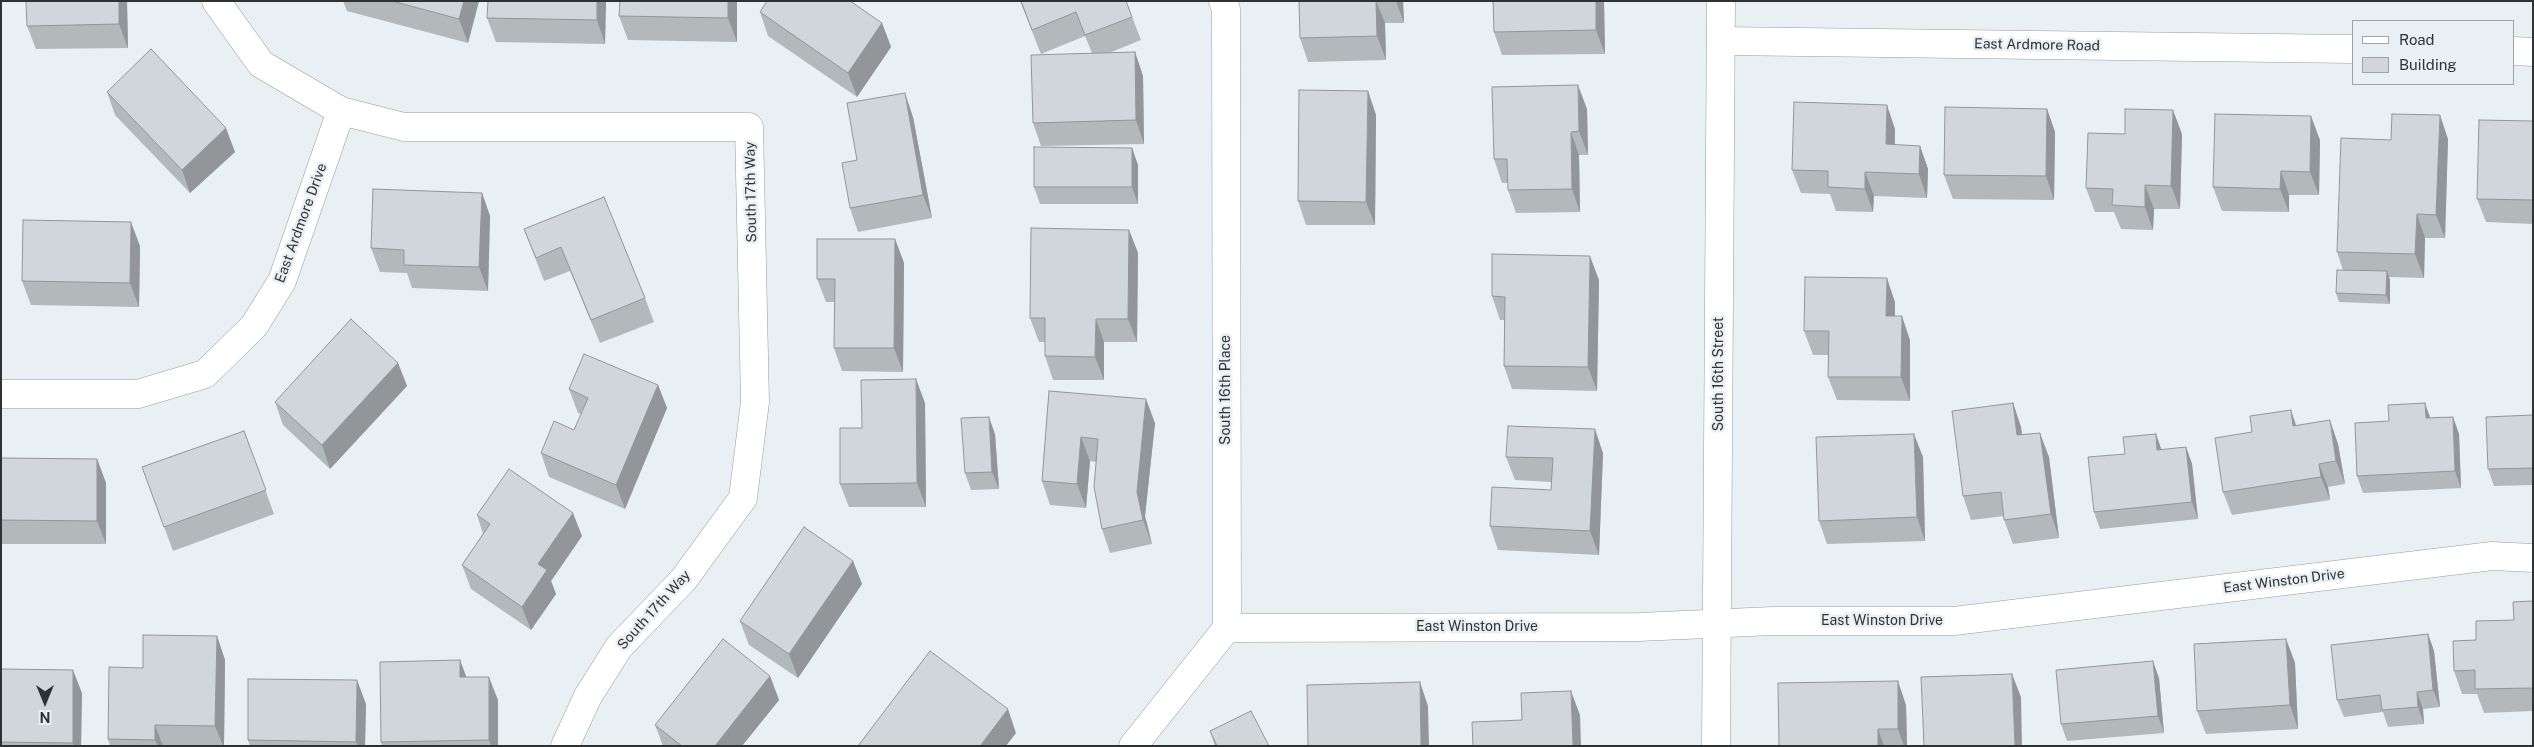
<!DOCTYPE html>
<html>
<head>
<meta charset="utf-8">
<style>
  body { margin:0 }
  #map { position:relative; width:2534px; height:747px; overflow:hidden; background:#e9f0f3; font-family:"Public Sans",sans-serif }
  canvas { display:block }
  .frame { position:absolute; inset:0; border:2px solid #2f3233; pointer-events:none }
  .legend { position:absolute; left:2352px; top:20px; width:162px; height:65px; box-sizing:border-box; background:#e9f0f3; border:1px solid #9fa4a6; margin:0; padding:6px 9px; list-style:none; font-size:15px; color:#2f3233 }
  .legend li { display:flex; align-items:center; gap:10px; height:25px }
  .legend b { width:25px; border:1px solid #9fa4a6 }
  .north { position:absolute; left:20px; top:677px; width:50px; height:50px; -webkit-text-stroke:4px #e9f0f3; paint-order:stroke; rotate:180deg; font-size:14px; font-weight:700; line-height:20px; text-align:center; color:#2f3233 }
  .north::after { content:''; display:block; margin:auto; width:18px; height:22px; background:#2f3233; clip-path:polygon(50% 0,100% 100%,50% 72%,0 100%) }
</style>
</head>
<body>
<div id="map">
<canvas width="2534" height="747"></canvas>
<div class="frame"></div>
<ul class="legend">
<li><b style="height:6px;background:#fff"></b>Road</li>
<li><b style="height:14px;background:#d0d6da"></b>Building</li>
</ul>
<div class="north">N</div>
</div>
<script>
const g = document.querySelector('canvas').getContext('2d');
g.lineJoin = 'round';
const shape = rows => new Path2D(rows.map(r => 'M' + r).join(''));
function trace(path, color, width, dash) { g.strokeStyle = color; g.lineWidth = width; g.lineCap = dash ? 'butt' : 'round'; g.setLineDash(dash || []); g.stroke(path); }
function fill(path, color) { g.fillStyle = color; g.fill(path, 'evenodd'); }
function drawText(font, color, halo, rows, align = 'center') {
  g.font = font + ' "Public Sans",sans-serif'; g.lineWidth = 5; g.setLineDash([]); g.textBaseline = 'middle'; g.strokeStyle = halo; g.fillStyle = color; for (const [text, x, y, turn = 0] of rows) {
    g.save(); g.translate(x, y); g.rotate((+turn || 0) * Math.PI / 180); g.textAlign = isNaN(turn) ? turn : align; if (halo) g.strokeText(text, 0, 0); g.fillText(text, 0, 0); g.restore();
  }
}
const street = shape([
  [216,1,261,64,341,111,404,127,749,127,755,402,743,498,684,579,619,647,588,696,565,746],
  [1722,41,2353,49],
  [2513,51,2533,52],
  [1,394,138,394,205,374,254,326,282,281,341,111],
  [1227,628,1639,627,1773,621,1954,621,2492,556,2533,558],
  [1133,746,1227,628,1226,9,1223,1]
]);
const secondary = shape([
  [1716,746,1721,1]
]);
trace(street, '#969c9f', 29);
trace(secondary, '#969c9f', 29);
trace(street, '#fff', 28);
trace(secondary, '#fff', 28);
fill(shape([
  [127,1,128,48,36,49,27,26],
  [343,1,479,1,468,43,347,11],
  [606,1,605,44,496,42,487,18],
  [620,1,737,1,737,42,628,40,619,16],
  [1020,1,1126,1,1141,40,1109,53,1135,52,1143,76,1144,144,1041,146,1033,123,1092,53,1085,36,1041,54],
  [1299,1,1403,1,1404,23,1385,23,1386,60,1308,62,1300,38],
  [1493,1,1604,1,1605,54,1502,55,1494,32],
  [760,12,882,23,891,47,857,97,768,36],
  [1368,91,1376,115,1375,225,1306,225,1298,201],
  [107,92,235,152,190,193,115,115],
  [1587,109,1588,155,1579,155,1580,212,1516,213,1508,190,1508,183,1502,183,1494,159],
  [2047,109,2055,132,2054,200,1953,199,1944,175],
  [913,117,932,218,858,232,850,208],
  [2533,121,2533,224,2486,222,2477,199],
  [1895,129,1895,145,1920,146,1928,169,1927,198,1874,196,1873,212,1836,211,1830,194,1801,193,1792,170],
  [2125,134,2182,134,2180,209,2154,209,2153,230,2121,229,2114,212,2095,212,2086,188],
  [2448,139,2445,238,2425,238,2424,278,2389,277,2390,280,2390,304,2339,302,2336,293,2343,270,2337,252,2391,140],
  [2320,140,2319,195,2289,195,2289,212,2222,211,2213,187],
  [1132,148,1138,165,1138,204,1040,204,1034,187],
  [482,193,490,216,488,291,412,288,407,273,380,272,371,248],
  [604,197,645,298,654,322,600,343,570,271,544,281,524,229],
  [1129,230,1138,253,1137,342,1104,342,1104,380,1053,380,1045,356,1045,342,1039,342,1030,318],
  [895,239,904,263,903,372,842,371,834,348,834,302,826,302,817,279],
  [140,246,139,307,31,305,22,281],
  [1599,280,1597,391,1512,389,1504,366,1504,320,1500,320,1492,296],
  [1895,302,1895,316,1910,340,1910,401,1837,400,1828,377,1828,355,1813,355,1804,331],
  [398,363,407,386,330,469,283,425,275,402],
  [658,385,667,408,625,509,549,477,541,453,574,430,581,414,578,413,569,389],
  [1049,391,1155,423,1145,516,1152,544,1110,553,1102,529,1096,462,1090,461,1086,508,1050,505,1042,481],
  [925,403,926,507,849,507,840,484,862,428],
  [2013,403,2021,427,2022,435,2049,457,2059,538,2013,544,2004,520,2004,516,1971,520,1963,496],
  [2533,415,2533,485,2494,486,2488,469],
  [2453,417,2459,434,2461,488,2363,493,2357,476,2389,421],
  [2296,425,2338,444,2345,484,2328,487,2330,500,2232,515,2223,492],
  [244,431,274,514,173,551,142,467],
  [995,434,999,489,971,490,965,473],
  [2156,434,2161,450,2186,447,2192,464,2198,519,2100,529,2094,512,2125,454],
  [1603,453,1599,555,1498,550,1490,526,1551,490,1551,482,1515,480,1506,457],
  [1923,457,1925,541,1827,544,1819,521],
  [1,458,97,459,106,483,106,544,1,544],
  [477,515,582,536,551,581,556,594,531,630,471,589,462,565,483,534],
  [853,561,862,584,798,678,749,645,740,621],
  [2533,601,2533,711,2484,713,2477,694,2462,694,2454,671,2476,640,2514,620],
  [2428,634,2434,651,2440,707,2423,709,2424,724,2388,727,2383,712,2344,717,2337,700],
  [217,636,225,660,224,746,110,746,108,739,143,668],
  [2286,639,2295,663,2298,729,2206,734,2197,711],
  [1,669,82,693,81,746,1,746],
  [770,676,779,700,742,746,663,746,655,725],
  [466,677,498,700,498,746,382,746,381,742],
  [2159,678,2164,733,2067,741,2061,724],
  [366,704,365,746,250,746,248,740],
  [1906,705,1907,746,1779,746],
  [1210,731,1269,746,1215,746]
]), '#b3b8bb');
fill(shape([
  [119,1,127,1,128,48,119,24],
  [464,1,479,1,468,43,459,19],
  [597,1,606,1,605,44,597,20],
  [728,1,737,1,737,42,728,18],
  [1376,1,1385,23,1386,60,1377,36],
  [1396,1,1403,1,1404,23],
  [1596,1,1604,1,1605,54,1596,30],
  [882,23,891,47,857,97,848,73],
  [1135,52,1143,76,1144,144,1136,120],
  [1578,85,1587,109,1588,155,1579,131],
  [1368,91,1376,115,1375,225,1366,202],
  [905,93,913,117,932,218,923,195],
  [1887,105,1895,129,1894,168,1886,144],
  [2047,109,2055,132,2054,200,2046,176],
  [2173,110,2182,134,2180,209,2171,186],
  [2440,115,2448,139,2445,238,2436,215],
  [2311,116,2320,140,2319,195,2310,172],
  [226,128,235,152,190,193,182,170],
  [1571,132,1579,155,1580,212,1572,189],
  [1920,146,1928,169,1927,198,1919,174],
  [1132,148,1138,165,1138,204,1132,187],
  [2281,171,2289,195,2289,212,2280,189],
  [1865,172,1874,196,1873,212,1865,189],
  [2145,185,2154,209,2153,230,2145,207],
  [482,193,490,216,488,291,479,267],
  [2417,214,2425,238,2424,278,2415,254],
  [131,222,140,246,139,307,130,283],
  [1129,230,1138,253,1137,342,1128,319],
  [895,239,904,263,903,372,894,348],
  [1590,256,1599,280,1597,391,1588,367],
  [2387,271,2390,280,2390,304,2386,295],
  [1887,278,1895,302,1895,340,1886,316],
  [1902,316,1910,340,1910,401,1901,377],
  [1096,319,1104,342,1104,380,1095,357],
  [398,363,407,386,330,469,322,445],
  [916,379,925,403,926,507,917,483],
  [658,385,667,408,625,509,616,485],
  [1146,399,1155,423,1145,516,1152,544,1143,520,1137,492],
  [2013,403,2021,427,2025,459,2017,435],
  [2425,403,2431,420,2426,418],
  [2291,410,2299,434,2293,426],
  [989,417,995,434,999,489,992,472],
  [2453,417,2459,434,2461,488,2455,471],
  [2330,420,2338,444,2345,484,2336,461],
  [1595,429,1603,453,1599,555,1590,531],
  [2040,433,2049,457,2059,538,2051,514],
  [1914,434,1923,457,1925,541,1917,517],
  [2156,434,2162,451,2157,450],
  [1081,437,1090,461,1086,508,1077,484],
  [2186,447,2192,464,2198,519,2192,502],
  [97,459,106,483,106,544,97,521],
  [2319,464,2328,487,2330,500,2321,477],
  [573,513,582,536,551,581,556,594,531,630,522,607,538,564],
  [853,561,862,584,798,678,789,654],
  [2428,634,2434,651,2440,707,2433,690],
  [217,636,225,660,224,746,223,746,215,726],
  [2286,639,2295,663,2298,729,2290,705],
  [460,660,469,684,460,677],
  [2153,661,2159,678,2164,733,2158,716],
  [73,670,82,693,81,746,74,746,73,743],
  [2012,674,2021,697,2022,746,2015,746],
  [770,676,779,700,742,746,715,746],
  [489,677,498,700,498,746,491,746,489,740],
  [357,680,366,704,365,746,358,746,356,742],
  [1898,681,1906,705,1907,746,1904,746,1898,729],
  [1420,682,1428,706,1429,746,1421,746],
  [1571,691,1580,715,1581,746,1573,746],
  [2417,692,2423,709,2424,724,2418,707],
  [1008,709,1016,733,1006,746,980,746],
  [155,725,163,746,158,746,155,740],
  [1878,729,1884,746,1878,746]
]), '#929699');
const building = shape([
  [26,1,119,1,119,24,27,26,26,1],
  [392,1,464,1,459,19,392,1],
  [488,1,597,1,597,20,487,18,488,1],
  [620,1,728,1,728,18,619,16,620,1],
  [767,1,850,1,882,23,848,73,760,12,767,1],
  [1021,1,1126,1,1132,17,1085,35,1076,12,1032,30,1021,1],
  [1299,1,1376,1,1377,36,1300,38,1299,1],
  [1493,1,1596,1,1596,30,1494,32,1493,1],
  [151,49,226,128,182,170,107,92,151,49],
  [1135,52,1136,120,1033,123,1031,55,1135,52],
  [1578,85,1579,131,1571,132,1572,189,1508,190,1507,159,1494,159,1492,87,1578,85],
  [1299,90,1368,91,1366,202,1298,201,1299,90],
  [905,93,923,195,850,208,842,163,857,160,847,103,905,93],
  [1794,102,1887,105,1886,144,1920,146,1919,174,1865,172,1865,189,1828,187,1828,171,1792,170,1794,102],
  [1945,107,2047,109,2046,176,1944,175,1945,107],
  [2125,109,2173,110,2171,186,2145,185,2145,207,2112,205,2113,189,2086,188,2088,133,2125,134,2125,109],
  [2215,114,2311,116,2310,172,2281,171,2280,189,2213,187,2215,114],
  [2392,114,2440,115,2436,215,2417,214,2415,254,2337,252,2341,138,2391,140,2392,114],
  [2479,120,2533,121,2533,200,2477,199,2479,120],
  [1034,147,1132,148,1132,187,1034,187,1034,147],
  [373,189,482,193,479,267,404,265,404,250,371,248,373,189],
  [604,197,645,298,591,320,561,247,536,258,524,229,604,197],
  [23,220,131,222,130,283,22,281,23,220],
  [1031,228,1129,230,1128,319,1096,319,1095,357,1045,356,1045,318,1030,318,1031,228],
  [817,239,895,239,894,348,834,348,835,279,817,279,817,239],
  [1492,254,1590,256,1588,367,1504,366,1505,297,1492,296,1492,254],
  [2337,270,2387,271,2386,295,2336,293,2337,270],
  [1805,277,1887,278,1886,316,1902,316,1901,377,1828,377,1829,331,1804,331,1805,277],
  [351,319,398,363,322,445,275,402,351,319],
  [584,354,658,385,616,485,541,453,554,421,574,430,588,398,569,389,584,354],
  [916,379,917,483,840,484,840,428,862,428,861,380,916,379],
  [1049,391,1146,399,1137,492,1143,520,1102,529,1094,487,1098,439,1081,437,1077,484,1042,481,1049,391],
  [2013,403,2017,435,2040,433,2051,514,2004,520,2001,492,1963,496,1952,411,2013,403],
  [2425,403,2426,418,2453,417,2455,471,2357,476,2355,423,2389,421,2388,405,2425,403],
  [2291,410,2293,426,2330,420,2336,461,2319,464,2321,477,2223,492,2215,438,2252,432,2250,416,2291,410],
  [2533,415,2533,468,2488,469,2486,417,2533,415],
  [989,417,992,472,965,473,961,418,989,417],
  [1508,426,1595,429,1590,531,1490,526,1492,487,1551,490,1553,458,1506,457,1508,426],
  [244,431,266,490,164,527,142,467,244,431],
  [1914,434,1917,517,1819,521,1816,437,1914,434],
  [2156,434,2157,450,2186,447,2192,502,2094,512,2088,457,2125,454,2123,437,2156,434],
  [1,458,97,459,97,521,1,520,1,458],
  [509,469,573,513,538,564,547,570,522,607,462,565,490,524,477,515,509,469],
  [804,527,853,561,789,654,740,621,804,527],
  [2533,601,2533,688,2475,689,2475,670,2454,671,2453,641,2476,640,2476,621,2514,620,2513,602,2533,601],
  [2428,634,2433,690,2417,692,2418,707,2382,710,2380,695,2337,700,2331,645,2428,634],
  [143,635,217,636,215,726,155,725,155,740,108,739,109,667,143,668,143,635],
  [723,639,770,676,715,746,682,746,655,725,723,639],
  [2286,639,2290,705,2197,711,2194,644,2286,639],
  [930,651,1008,709,980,746,858,746,930,651],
  [460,660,460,677,489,677,489,740,381,742,380,662,460,660],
  [2153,661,2158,716,2061,724,2056,670,2153,661],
  [1,669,73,670,73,743,1,742,1,669],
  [2012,674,2015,746,1924,746,1921,677,2012,674],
  [248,679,357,680,356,742,248,740,248,679],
  [1898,681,1898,729,1878,729,1878,746,1779,746,1778,683,1898,681],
  [1420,682,1421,746,1308,746,1307,685,1420,682],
  [1571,691,1573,746,1473,746,1472,722,1522,720,1521,693,1571,691],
  [1251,711,1269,746,1217,746,1210,731,1251,711]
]);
fill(building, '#d0d6da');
trace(building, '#929699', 1);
drawText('14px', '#2f3233', '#e9f0f3', [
  ["East Ardmore Road",2037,45,1],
  ["South 17th Way",751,192,-91],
  ["East Ardmore Drive",301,223,-70],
  ["South 16th Street",1719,374,-90],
  ["South 16th Place",1226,390,-90],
  ["East Winston Drive",2284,581,-7],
  ["South 17th Way",654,610,-48],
  ["East Winston Drive",1882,621],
  ["East Winston Drive",1477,627]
]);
</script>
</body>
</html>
